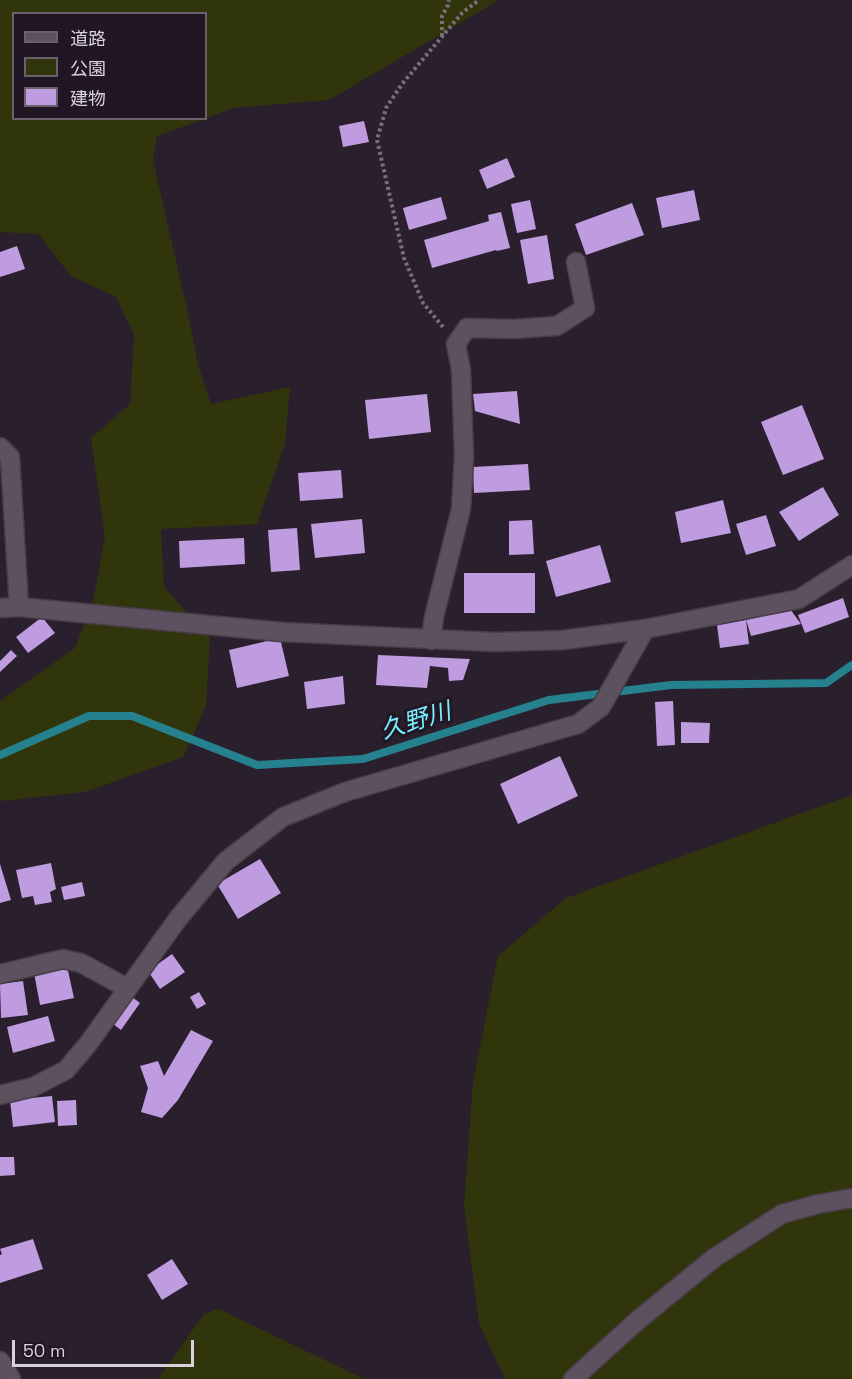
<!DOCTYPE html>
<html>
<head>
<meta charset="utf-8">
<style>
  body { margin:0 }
  #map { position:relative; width:852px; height:1379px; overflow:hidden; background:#2a1f2c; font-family:"Space Grotesk","Noto Sans JP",sans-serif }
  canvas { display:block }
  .legend { position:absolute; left:12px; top:12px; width:195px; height:108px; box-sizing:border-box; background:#211623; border:2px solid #6b616d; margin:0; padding:8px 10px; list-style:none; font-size:18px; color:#d9d2db }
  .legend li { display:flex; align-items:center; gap:12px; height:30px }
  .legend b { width:30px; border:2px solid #6b616d }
  .scale { position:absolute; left:12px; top:1340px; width:182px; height:27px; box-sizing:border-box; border:3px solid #d9d2db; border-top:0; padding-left:8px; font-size:18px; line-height:21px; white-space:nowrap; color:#d9d2db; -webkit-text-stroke:4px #211623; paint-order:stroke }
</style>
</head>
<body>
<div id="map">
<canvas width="852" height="1379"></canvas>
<ul class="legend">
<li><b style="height:8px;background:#5d505f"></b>道路</li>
<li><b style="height:16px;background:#31350b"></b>公園</li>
<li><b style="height:16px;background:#bf9be0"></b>建物</li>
</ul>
<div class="scale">50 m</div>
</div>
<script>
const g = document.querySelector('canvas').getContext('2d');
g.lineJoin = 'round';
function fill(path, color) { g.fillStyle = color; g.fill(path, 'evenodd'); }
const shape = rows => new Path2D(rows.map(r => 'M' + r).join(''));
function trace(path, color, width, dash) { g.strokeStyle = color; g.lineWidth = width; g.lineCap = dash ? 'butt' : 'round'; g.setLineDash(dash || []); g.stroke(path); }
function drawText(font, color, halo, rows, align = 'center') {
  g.font = font + ' "Space Grotesk","Noto Sans JP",sans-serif'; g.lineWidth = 6; g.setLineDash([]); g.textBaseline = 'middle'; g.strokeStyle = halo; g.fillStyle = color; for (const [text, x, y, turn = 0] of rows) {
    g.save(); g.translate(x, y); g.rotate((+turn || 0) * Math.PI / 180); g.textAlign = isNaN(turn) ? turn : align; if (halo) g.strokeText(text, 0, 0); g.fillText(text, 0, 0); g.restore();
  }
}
fill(shape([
  [0,0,499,0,329,100,233,108,206,118,206,14,14,14,14,118,205,119,157,136,153,160,189,318,198,365,211,404,290,387,285,444,257,524,161,529,164,587,210,638,206,705,183,757,85,792,0,801,0,701,75,648,93,601,105,537,91,438,130,404,134,335,116,297,71,276,38,234,0,232],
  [852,795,852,1379,505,1379,479,1323,464,1205,473,1083,498,956,566,898],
  [219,1309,364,1379,158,1379,204,1314]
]), '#31350b');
trace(shape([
  [0,755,89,716,132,716,257,765,363,759,549,700,671,685,826,683,852,665]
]), '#25818d', 8);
fill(shape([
  [364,121,369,142,343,147,339,126],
  [507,158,515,177,487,189,479,170],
  [694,190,700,220,662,228,656,198],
  [441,197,447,219,409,230,403,208],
  [530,200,536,229,517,233,511,204],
  [632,203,644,235,586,255,575,224],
  [501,212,510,248,497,251,496,250,432,268,424,240,489,221,488,215],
  [547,235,554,279,528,284,520,240],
  [17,246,25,269,0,277,0,252],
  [517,391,520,424,475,411,473,394],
  [427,394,431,432,369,439,365,400],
  [802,405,824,459,783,475,761,422],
  [528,464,530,490,474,493,473,467],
  [341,470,343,498,300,501,298,473],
  [823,487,839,515,799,541,779,512],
  [723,500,731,533,681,543,675,512],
  [766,515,776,546,746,555,736,524],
  [362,519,365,553,315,558,311,524],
  [532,520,534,554,509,555,509,521],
  [297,528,300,570,271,572,268,530],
  [244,538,245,564,180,568,179,541],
  [600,545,611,582,556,597,546,561],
  [464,573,535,573,535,613,464,613],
  [843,598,849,617,805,633,798,615],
  [790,609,801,624,751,636,746,620,749,644,720,648,717,625,746,620],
  [42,617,55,633,28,653,16,637],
  [280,638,289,676,237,688,229,650],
  [11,650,17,656,0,672,0,661],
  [378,655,470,659,463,680,449,681,448,668,430,666,427,688,376,685],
  [343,676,345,704,307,709,304,682],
  [673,701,675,745,657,746,655,702],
  [681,722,710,723,709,743,681,743],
  [560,756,578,796,518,824,500,784],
  [260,859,281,893,238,919,217,884],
  [51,863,56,889,50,892,52,902,35,905,33,896,22,898,16,870],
  [0,864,11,900,0,903],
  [82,882,85,896,64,900,61,887],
  [172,954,185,972,160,989,148,971],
  [67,966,74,998,40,1005,34,973],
  [23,981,28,1015,1,1018,0,984],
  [199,992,206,1004,197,1009,190,997],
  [132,997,140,1003,121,1030,113,1024],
  [48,1016,55,1041,13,1053,7,1027],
  [191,1030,213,1041,178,1100,162,1118,141,1112,148,1088,140,1066,158,1061,164,1076],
  [52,1096,55,1122,13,1127,10,1100],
  [76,1100,77,1125,58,1126,57,1101],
  [0,1157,14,1157,15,1175,0,1176],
  [33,1239,43,1269,0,1283,0,1255,2,1254,0,1249],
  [172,1259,188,1284,162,1300,147,1275]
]), '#bf9be0');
const minor = shape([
  [0,447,10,457,19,607],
  [0,608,19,607,282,632,495,642,563,640,645,629,799,599,852,565],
  [431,640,434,617,461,509,464,457,461,370,456,344,467,328,514,329,557,326,585,308,576,262],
  [0,974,63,959,81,963,127,988],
  [0,1095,33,1087,66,1070,88,1044,177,920,226,861,283,817,345,792,578,724,601,707,645,629],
  [0,1361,11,1379],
  [573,1379,637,1321,714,1258,782,1214,818,1204,852,1198]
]);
trace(minor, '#463d48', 21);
trace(shape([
  [442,36,442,16,448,5,449,0],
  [443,327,423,303,404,258,377,140,386,108,402,84,462,13,479,0]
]), '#7a707c', 4, [3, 3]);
trace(minor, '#5d505f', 18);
drawText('italic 24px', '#79eeff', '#211623', [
  ["久野川",416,722,-17]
]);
</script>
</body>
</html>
